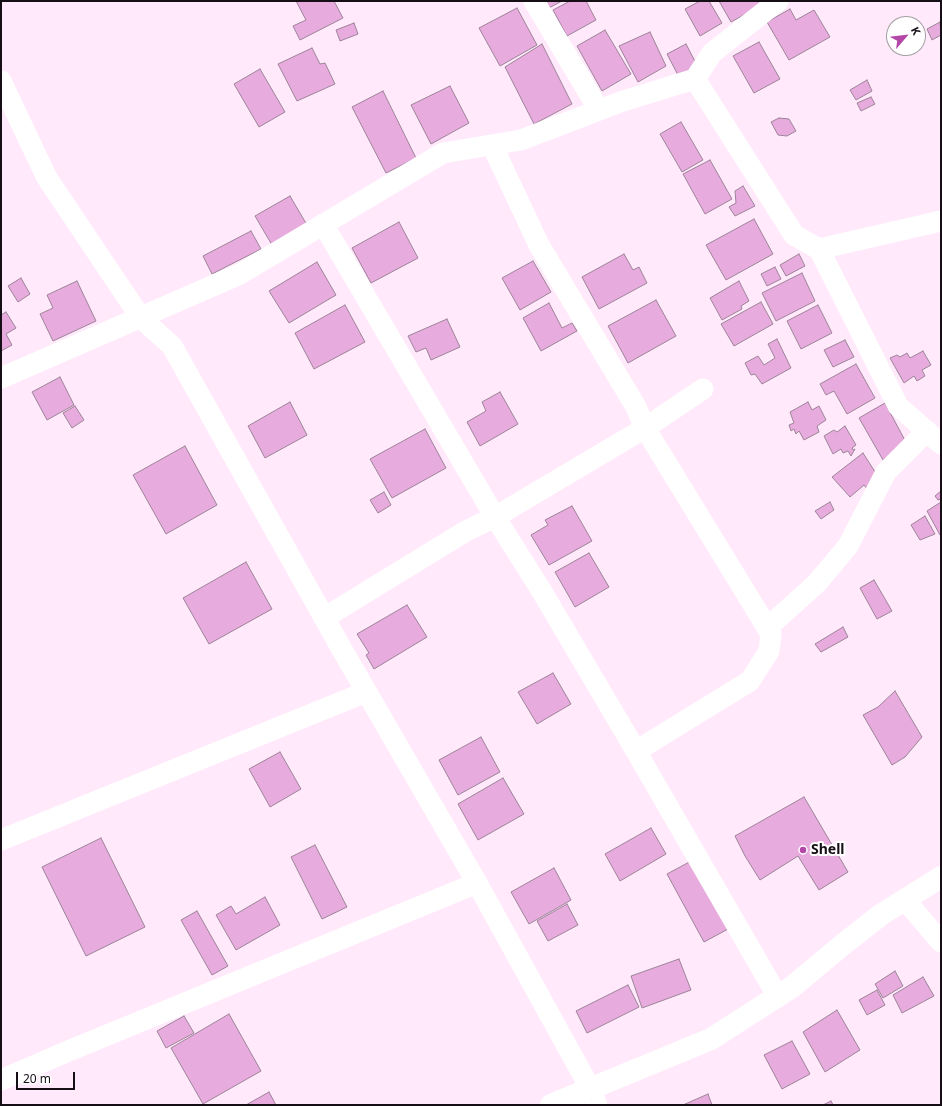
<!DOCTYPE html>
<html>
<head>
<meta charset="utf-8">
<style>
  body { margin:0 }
  #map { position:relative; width:942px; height:1106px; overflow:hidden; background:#ffe9fb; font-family:"Noto Sans",sans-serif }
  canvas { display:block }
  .frame { position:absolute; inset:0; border:2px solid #160e15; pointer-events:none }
  .north { position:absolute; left:886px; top:16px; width:40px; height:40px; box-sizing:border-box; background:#fff; border:1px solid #a29fa1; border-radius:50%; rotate:62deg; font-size:11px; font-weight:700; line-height:16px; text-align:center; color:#160e15 }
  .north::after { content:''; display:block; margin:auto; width:14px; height:18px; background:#b448a8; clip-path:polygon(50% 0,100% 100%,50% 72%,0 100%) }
  .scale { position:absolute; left:16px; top:1072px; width:59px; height:18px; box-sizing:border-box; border:2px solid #160e15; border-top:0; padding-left:5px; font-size:12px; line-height:14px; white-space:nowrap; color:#160e15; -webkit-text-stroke:3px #fff; paint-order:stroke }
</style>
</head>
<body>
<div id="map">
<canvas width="942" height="1106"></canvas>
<div class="frame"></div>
<div class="north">K</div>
<div class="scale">20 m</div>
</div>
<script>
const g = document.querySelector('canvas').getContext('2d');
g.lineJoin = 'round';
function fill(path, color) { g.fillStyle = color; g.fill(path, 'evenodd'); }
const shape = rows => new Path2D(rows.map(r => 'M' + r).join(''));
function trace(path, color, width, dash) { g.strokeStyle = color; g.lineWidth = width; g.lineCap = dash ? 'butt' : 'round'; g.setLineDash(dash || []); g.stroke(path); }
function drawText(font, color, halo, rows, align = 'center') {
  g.font = font + ' "Noto Sans",sans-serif'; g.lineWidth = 4; g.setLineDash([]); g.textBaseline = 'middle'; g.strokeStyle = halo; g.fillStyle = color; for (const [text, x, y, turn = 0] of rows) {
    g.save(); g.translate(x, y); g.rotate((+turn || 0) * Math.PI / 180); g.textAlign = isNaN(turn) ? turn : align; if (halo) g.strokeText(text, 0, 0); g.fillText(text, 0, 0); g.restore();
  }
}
const building = shape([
  [296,1,334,1,343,18,300,40,293,26,306,20,296,1],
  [540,1,562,1,545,10,540,1],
  [570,1,586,1,596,20,567,36,553,10,570,1],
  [700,1,709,1,722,23,700,36,685,9,700,1],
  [719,1,759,1,762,5,731,22,719,1],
  [517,8,537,45,500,66,479,28,517,8],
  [790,9,796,20,814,10,830,37,789,60,767,22,790,9],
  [940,22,941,35,932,40,927,29,940,22],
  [354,23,358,34,340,41,336,30,354,23],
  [605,30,631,74,602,91,577,46,605,30],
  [650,32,666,66,638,82,619,46,650,32],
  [759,42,780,79,754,93,733,56,759,42],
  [542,44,572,104,534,124,505,67,542,44],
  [686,44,698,67,679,77,667,54,686,44],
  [312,48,320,64,325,63,335,84,297,101,278,64,312,48],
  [260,69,285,112,259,127,234,84,260,69],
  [867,80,872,91,856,100,850,90,867,80],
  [450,86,469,123,431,144,411,105,450,86],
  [383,91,416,158,386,173,352,107,383,91],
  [871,97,875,104,861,111,857,103,871,97],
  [779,118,789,119,796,131,787,136,778,135,771,122,779,118],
  [681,122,703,160,682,172,660,134,681,122],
  [710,160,732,199,705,214,683,174,710,160],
  [743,186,755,206,735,216,729,207,736,203,735,191,743,186],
  [290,196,307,225,272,245,255,216,290,196],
  [754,219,773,254,726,280,706,245,754,219],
  [399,222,418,258,371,283,352,248,399,222],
  [251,231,261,249,212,274,203,256,251,231],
  [624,254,633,270,639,267,647,283,599,309,582,277,624,254],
  [799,254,805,266,786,276,780,265,799,254],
  [533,261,551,292,520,310,502,278,533,261],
  [317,262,336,295,289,323,269,291,317,262],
  [775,267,781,279,767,286,761,274,775,267],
  [802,273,815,301,776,321,762,293,802,273],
  [21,278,30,294,18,302,8,286,21,278],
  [77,281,96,321,53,341,40,314,53,308,47,295,77,281],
  [739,281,749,301,741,306,742,309,722,320,710,298,739,281],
  [656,300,676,336,628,363,608,326,656,300],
  [761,302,773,324,734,346,721,324,761,302],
  [549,303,562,328,572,323,577,331,541,351,523,318,549,303],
  [345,305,365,342,314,369,295,333,345,305],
  [818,305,832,333,801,349,787,321,818,305],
  [6,312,16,328,6,334,12,345,1,351,1,315,6,312],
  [447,319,460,347,431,360,426,348,416,352,408,336,447,319],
  [777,339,791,368,762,384,755,374,751,375,745,363,758,356,764,365,775,358,768,344,777,339],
  [845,340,854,357,833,367,824,350,845,340],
  [923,351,931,365,922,370,925,376,917,381,914,376,904,383,890,358,897,355,900,357,907,353,910,358,923,351],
  [856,364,875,398,847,414,834,391,826,395,820,384,856,364],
  [60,377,74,405,47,420,32,392,60,377],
  [500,392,518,424,480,446,467,422,486,411,482,402,500,392],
  [290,402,307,435,265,458,248,426,290,402],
  [808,402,812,410,819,406,826,420,817,426,819,432,804,440,799,431,796,434,794,429,791,431,789,425,794,423,790,412,808,402],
  [885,403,908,446,883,460,859,418,885,403],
  [75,406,84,420,72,428,63,413,75,406],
  [845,426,856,445,852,448,853,450,855,449,851,456,848,451,843,453,841,449,833,454,824,436,834,430,837,432,845,426],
  [425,429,446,468,392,498,370,459,425,429],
  [185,446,217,505,166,534,133,475,185,446],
  [863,453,877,475,868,490,864,485,850,497,832,477,863,453],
  [941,491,941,499,938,500,935,496,941,491],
  [384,492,391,505,378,513,370,500,384,492],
  [830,502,834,510,821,519,815,511,830,502],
  [941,502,941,534,940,535,927,511,941,502],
  [572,506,592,541,549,565,531,535,548,525,545,520,572,506],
  [925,516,935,534,920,540,911,525,925,516],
  [589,553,609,587,575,607,555,572,589,553],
  [246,562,272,609,209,644,183,598,246,562],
  [874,580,892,611,877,619,860,588,874,580],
  [407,605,427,637,374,669,366,655,369,653,357,634,407,605],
  [843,627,848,637,821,652,815,644,843,627],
  [553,673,571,704,537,724,518,692,553,673],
  [895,691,922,737,905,757,892,765,863,715,878,707,895,691],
  [481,737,500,772,458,795,439,760,481,737],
  [280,752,301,789,270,807,249,769,280,752],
  [503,778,524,814,478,840,458,804,503,778],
  [804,797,848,872,819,890,798,856,760,880,745,856,735,836,804,797],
  [651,828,666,854,620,881,605,854,651,828],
  [101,838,145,927,86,956,42,867,101,838],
  [315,845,347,907,322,919,291,857,315,845],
  [693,860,730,928,704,942,667,874,693,860],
  [554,868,571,900,529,924,511,892,554,868],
  [265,897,280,925,236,950,216,915,231,906,236,914,265,897],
  [567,904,578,925,548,941,537,921,567,904],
  [197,911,228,966,212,975,181,920,197,911],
  [679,959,691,990,642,1008,631,976,679,959],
  [895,971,903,986,883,998,875,984,895,971],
  [923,977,934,996,902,1013,893,995,923,977],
  [628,985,639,1007,587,1033,576,1011,628,985],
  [877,990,885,1005,867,1015,859,1000,877,990],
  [837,1010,860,1050,825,1072,803,1032,837,1010],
  [229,1014,261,1071,203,1104,171,1048,229,1014],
  [184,1016,194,1033,166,1048,157,1031,184,1016],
  [792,1041,810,1074,782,1089,764,1055,792,1041],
  [269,1092,276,1105,246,1105,269,1092],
  [708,1094,712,1105,683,1105,708,1094],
  [831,1101,833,1105,823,1105,831,1101]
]);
fill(building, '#e7abdd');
trace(building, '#9c8498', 1);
trace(shape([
  [534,1,599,110],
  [695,79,794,235,819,249,898,406,941,444],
  [1,81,47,178,141,318,172,346,340,646,477,883,590,1088,597,1105],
  [492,145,539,245,636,407,645,428,771,634,769,651,750,681,636,751],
  [323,224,495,517,541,590,636,751,778,997],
  [819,249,941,221],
  [1,378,240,274,443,153,521,140,623,101,695,79,712,53,778,1],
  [324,618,466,531,495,517,645,428,703,389],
  [767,628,817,583,848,546,886,472,927,431],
  [1,840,366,692],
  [905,900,941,942],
  [1,1080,66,1052,477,883]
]), '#fff', 21);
trace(shape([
  [551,1105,711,1039,792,987,846,942,882,914,941,877]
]), '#fff', 22);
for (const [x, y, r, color] of [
  [803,850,4,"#b448a8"]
]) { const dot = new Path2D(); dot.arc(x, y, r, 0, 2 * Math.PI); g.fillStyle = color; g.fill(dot); trace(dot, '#fff', 1.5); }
drawText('bold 14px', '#160e15', '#fff', [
  ["Shell",811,850]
], 'left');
</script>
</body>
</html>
